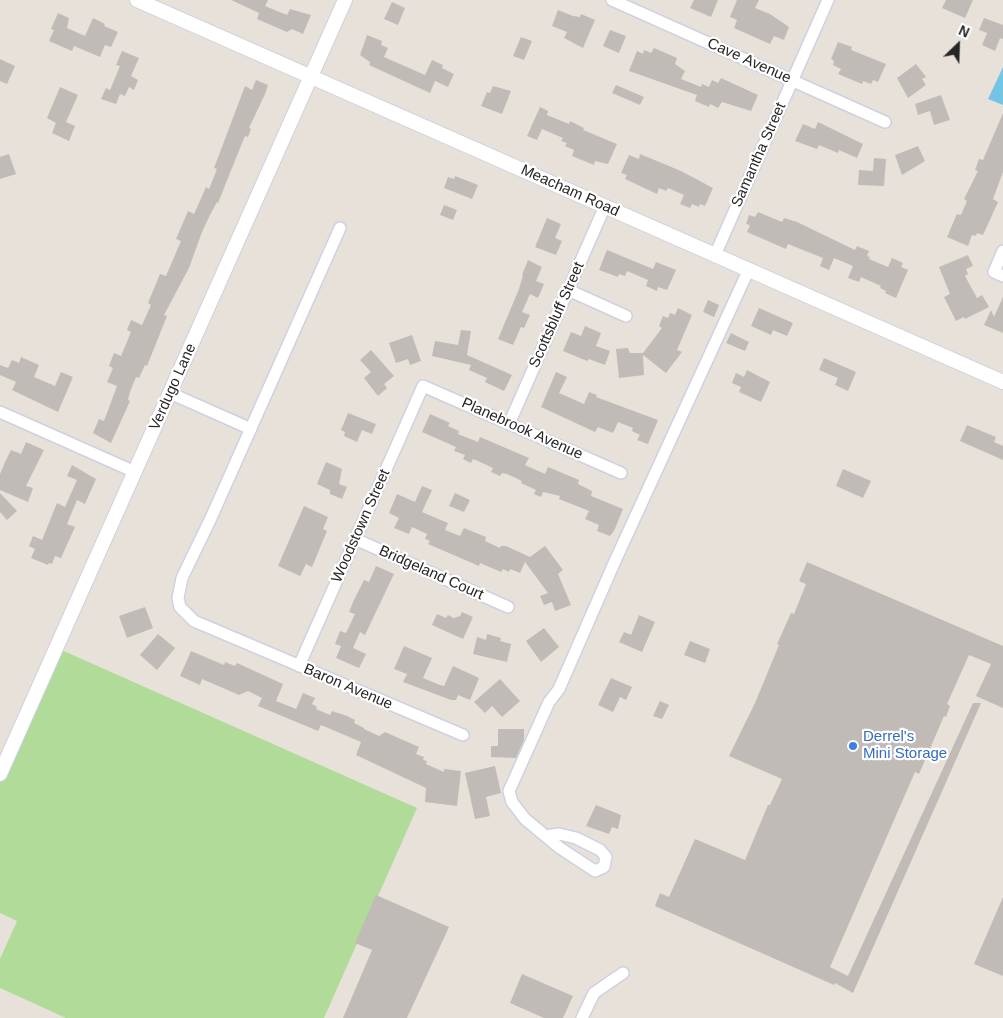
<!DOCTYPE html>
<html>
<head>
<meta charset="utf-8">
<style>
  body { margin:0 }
  #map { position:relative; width:1003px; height:1018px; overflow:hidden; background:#e8e1d9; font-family:Helvetica,sans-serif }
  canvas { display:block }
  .north { position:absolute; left:933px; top:20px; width:50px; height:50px; -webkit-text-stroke:4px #fff; paint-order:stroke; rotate:24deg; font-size:14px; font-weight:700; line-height:20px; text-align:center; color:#262626 }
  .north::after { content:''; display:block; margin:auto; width:18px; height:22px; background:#262626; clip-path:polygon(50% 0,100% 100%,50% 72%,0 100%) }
</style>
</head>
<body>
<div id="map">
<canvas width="1003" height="1018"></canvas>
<div class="north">N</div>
</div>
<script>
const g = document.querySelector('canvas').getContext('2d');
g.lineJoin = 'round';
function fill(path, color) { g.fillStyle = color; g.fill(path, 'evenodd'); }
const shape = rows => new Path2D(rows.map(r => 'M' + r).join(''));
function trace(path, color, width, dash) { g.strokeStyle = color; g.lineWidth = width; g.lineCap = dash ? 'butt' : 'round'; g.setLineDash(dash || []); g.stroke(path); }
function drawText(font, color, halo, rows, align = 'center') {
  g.font = font + ' Helvetica,sans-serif'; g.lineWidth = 4.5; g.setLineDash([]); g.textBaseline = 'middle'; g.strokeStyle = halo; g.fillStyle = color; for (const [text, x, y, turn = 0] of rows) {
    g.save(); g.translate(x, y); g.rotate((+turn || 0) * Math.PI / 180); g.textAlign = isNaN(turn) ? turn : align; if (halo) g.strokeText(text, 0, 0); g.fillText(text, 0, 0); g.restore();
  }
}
fill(shape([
  [57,648,417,808,324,1018,66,1018,0,988,0,959,17,921,0,913,0,775]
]), '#b0db99');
fill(shape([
  [1003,67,1003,105,988,99]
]), '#73c6e3');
fill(shape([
  [231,0,268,0,265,6,287,15,290,9,311,15,303,34,292,29,287,32,257,19,259,13],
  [694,0,718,0,711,17,690,8],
  [737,0,759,0,755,8,770,14,789,27,784,40,774,36,770,44,734,28,737,20,730,17],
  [946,0,973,0,965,18,942,8],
  [392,2,405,8,398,25,384,19],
  [558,10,573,16,580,17,581,14,595,20,583,48,564,38,567,32,552,26],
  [58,13,69,18,67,28,85,36,93,18,105,24,104,26,118,32,111,47,105,45,100,57,74,46,72,51,49,41,54,30,51,29],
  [984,18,1003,25,1003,39,1000,38,995,51,982,45,987,33,979,30],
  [610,30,626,36,619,53,603,46],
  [367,35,382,41,381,45,388,48,384,57,425,75,432,60,443,65,442,68,454,74,448,87,435,81,430,93,369,65,370,62,360,55],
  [521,37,532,41,524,60,513,56],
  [838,42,852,47,851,50,886,64,878,82,873,80,871,84,863,81,862,84,838,74,841,69,833,65,834,61,831,59],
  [654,48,677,58,675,64,685,71,681,79,701,87,702,84,709,87,712,80,718,83,721,78,758,95,751,111,722,102,718,108,710,104,709,107,695,101,697,95,629,71,637,51,643,54,644,50,651,53],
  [122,51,139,58,131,76,138,80,134,90,129,87,125,96,120,94,116,104,101,99,106,88,110,90,120,66,116,65],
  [0,59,15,66,7,84,0,81],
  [916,64,926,77,922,79,926,85,908,98,897,78],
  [256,80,268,85,265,94,249,128,251,129,248,137,245,136,238,153,218,203,217,202,210,215,202,232,189,268,164,315,167,316,147,366,145,365,139,378,136,377,130,392,128,400,130,401,111,443,93,433,99,419,104,421,117,386,107,382,113,368,109,366,114,353,121,356,131,332,127,330,131,320,142,325,151,305,148,303,160,274,166,276,181,241,176,239,188,211,194,214,206,187,209,189,217,169,214,168,245,86,252,90],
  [616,85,644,97,640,105,612,93],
  [493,86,511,91,502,114,481,106,487,92,490,93],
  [60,87,78,95,66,122,75,126,69,141,52,133,56,123,47,118],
  [941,95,950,120,934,125,930,111,918,115,915,104],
  [540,107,548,111,547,115,569,124,570,121,584,128,583,130,617,144,608,164,595,161,594,165,572,156,574,150,565,146,567,143,561,141,563,138,542,129,537,140,527,136],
  [1003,113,1003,172,993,199,998,202,983,235,977,233,976,236,972,235,968,246,947,237,957,214,961,215,967,201,964,199,978,171,975,170,979,159,983,160],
  [818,122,863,144,857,158,839,150,838,153,819,145,817,149,795,141,803,124,815,129],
  [918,146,925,161,902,175,895,155],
  [9,154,16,174,0,179,0,157],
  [640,154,681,171,713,188,705,206,700,204,699,207,692,204,690,208,680,204,684,195,668,188,666,191,659,188,657,194,625,179,627,175,621,173,629,155,639,159],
  [874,158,886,159,884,186,858,185,859,170,873,171],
  [455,176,478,185,472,199,444,188,448,177,454,179],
  [444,205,457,210,453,220,440,215],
  [758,212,782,222,784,218,797,222,855,250,857,246,869,251,867,256,870,257,869,259,888,267,892,258,903,263,901,267,908,270,896,298,885,293,886,291,880,288,881,286,861,277,859,282,848,278,853,266,834,258,829,270,820,266,823,258,788,244,786,249,747,232,750,225,746,224,749,215,755,217],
  [547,218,561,224,555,238,562,241,556,255,535,247],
  [607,250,653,269,656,262,676,270,667,290,658,287,657,291,646,286,648,280,627,271,625,276,619,274,618,277,599,270],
  [968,255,973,266,966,269,968,274,965,276,977,298,982,295,989,307,965,319,964,317,956,321,944,297,950,294,939,267],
  [528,260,542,267,536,281,544,284,538,298,530,294,522,312,530,315,524,328,521,327,513,345,498,339,519,289,523,275,522,275],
  [1003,297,1003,333,984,325,991,310,994,317],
  [708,300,719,305,714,317,703,312],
  [678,308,692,315,677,350,682,352,666,373,643,355,644,375,619,378,616,349,628,348,630,353,643,353,662,328,659,326,663,316,668,318,670,313,675,315],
  [759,308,793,323,787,336,773,330,771,335,751,326],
  [585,326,601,333,596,346,610,351,605,365,589,359,587,361,563,351,571,332,581,336],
  [461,330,471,331,467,355,512,375,504,391,485,382,487,378,469,370,471,365,432,356,435,341,458,345],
  [731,333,749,342,745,351,726,343],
  [412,335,421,361,410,365,408,359,396,363,389,343],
  [371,350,394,376,384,384,387,388,378,396,364,378,371,372,360,360],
  [21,357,39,365,34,377,55,386,61,372,73,377,58,412,12,390,16,382,0,375,0,365,8,368,12,360,19,363],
  [824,358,856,372,848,391,835,385,838,378,819,370],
  [747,370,770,382,761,402,739,392,741,387,732,383,736,373,744,377],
  [556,372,567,377,559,393,584,404,589,392,597,395,596,397,658,420,648,444,637,440,640,435,632,431,633,428,618,422,613,433,598,427,595,432,541,407],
  [348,413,376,424,372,434,362,430,357,442,344,436,345,432,341,430],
  [430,414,450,423,448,426,459,431,458,434,478,442,480,437,529,458,525,465,545,474,548,467,579,480,578,484,592,491,591,496,623,509,614,531,610,536,597,531,599,525,585,519,589,511,559,499,560,496,543,492,541,497,534,494,536,490,521,483,522,481,507,474,502,473,500,476,491,472,493,468,478,461,473,459,471,463,463,459,465,455,454,451,456,447,422,432],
  [967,425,996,437,994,442,1003,446,1003,460,960,441],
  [26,442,44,450,26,486,33,488,28,502,0,490,0,474,6,460,11,450,21,454],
  [326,462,342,469,339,484,347,487,342,499,330,494,330,490,317,484],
  [72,465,96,479,85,504,77,500,67,524,75,527,61,558,55,556,52,564,49,563,48,565,31,558,35,549,29,546,33,536,42,540,57,503,65,507,77,480,67,476],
  [843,469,871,481,863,498,836,486],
  [422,486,432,490,422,512,448,523,445,530,460,536,464,528,486,537,485,541,500,548,501,546,506,546,530,557,545,546,563,570,558,574,571,605,555,611,552,602,544,605,540,596,548,593,525,562,520,573,510,569,509,572,503,569,501,572,480,563,479,566,428,544,430,541,425,539,427,534,412,527,409,534,394,528,399,518,389,513,397,494,415,502],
  [0,493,17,511,7,520,0,512],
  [455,493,470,500,464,512,449,506],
  [304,506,328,517,323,529,327,531,312,567,306,564,300,576,278,566],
  [807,562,1003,646,1003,708,976,696,991,664,969,655,947,704,950,706,946,717,944,716,919,774,915,772,830,967,848,976,973,703,981,703,853,993,835,983,834,985,655,906,660,893,669,897,695,839,745,860,768,805,770,805,782,779,729,756,755,703,779,645,777,644,782,633,791,613,794,614,806,584,799,581],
  [376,566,394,574,365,635,360,632,353,648,366,654,359,668,336,658,341,646,335,644,340,631,346,633,355,614,349,612,354,600,364,580,369,582],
  [145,607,153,628,127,638,119,616],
  [462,612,473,617,463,639,432,625,437,614,446,618,448,615,454,618,460,616],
  [639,615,655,622,642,652,619,642,624,632,631,635],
  [544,628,559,647,541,662,526,641],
  [158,634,175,648,157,670,140,655],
  [487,634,501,638,500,641,511,644,507,662,473,654,477,637,486,640],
  [690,641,710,649,705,663,684,655],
  [404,646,432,658,423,678,440,685,444,686,453,666,479,678,470,700,458,695,456,700,451,700,403,682,407,674,394,669],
  [191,651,224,665,225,662,235,666,237,663,283,684,276,701,296,709,303,693,315,698,312,704,317,707,316,709,330,715,332,711,347,716,355,720,354,723,364,728,364,729,379,736,385,732,419,747,416,754,424,757,423,760,427,761,426,764,444,772,444,769,461,771,457,806,425,802,426,788,356,755,361,742,321,725,318,731,258,706,262,698,248,691,239,695,202,679,200,685,180,676],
  [611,678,632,687,626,700,620,697,613,712,598,705],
  [500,679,520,701,502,717,492,706,485,713,474,702],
  [660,701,669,705,662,719,653,716],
  [498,729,524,729,524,740,516,758,491,757,491,746,498,746],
  [495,766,501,793,486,797,490,816,475,819,465,773],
  [596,805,621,815,618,829,612,827,609,834,586,826],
  [376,895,449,927,407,1018,343,1018,372,950,355,943],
  [1003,897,1003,976,974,964],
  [522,974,573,996,563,1018,544,1018,510,1003]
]), '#c0bbb6');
const minor = shape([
  [612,0,885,122],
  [340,228,211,518,182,578,178,598,180,607,194,621,463,735],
  [1003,251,994,272,1003,276],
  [715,255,828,0],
  [568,290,626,316],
  [170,393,251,429],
  [0,412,135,472],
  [509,424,605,206],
  [355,539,508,607],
  [299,666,423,386,621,473],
  [546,836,559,834,576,838,600,850,606,857,604,867,595,871,560,848,525,819,512,802,509,791,549,702,559,689,615,561,749,269],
  [582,1018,594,993,623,973]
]);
const tertiary = shape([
  [137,0,1003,382],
  [0,774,345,0]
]);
trace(minor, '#ced1df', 14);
trace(tertiary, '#ced1df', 16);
trace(minor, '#fff', 11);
trace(tertiary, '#fff', 14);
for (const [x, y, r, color] of [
  [853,746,5,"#3f7fe0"]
]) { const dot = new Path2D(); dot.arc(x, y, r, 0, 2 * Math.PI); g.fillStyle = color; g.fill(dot); trace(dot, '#fff', 2); }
drawText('15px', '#262626', '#fff', [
  ["Cave Avenue",749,61,24],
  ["Samantha Street",759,155,-66],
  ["Meacham Road",570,191,24],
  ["Scottsbluff Street",557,315,-66],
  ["Verdugo Lane",173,387,-66],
  ["Planebrook Avenue",522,429,24],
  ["Woodstown Street",361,526,-66],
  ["Bridgeland Court",431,573,24],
  ["Baron Avenue",348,687,23]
]);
drawText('15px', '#366cbe', '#fff', [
  ["Derrel's",863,737],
  ["Mini Storage",863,754]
], 'left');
</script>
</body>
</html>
